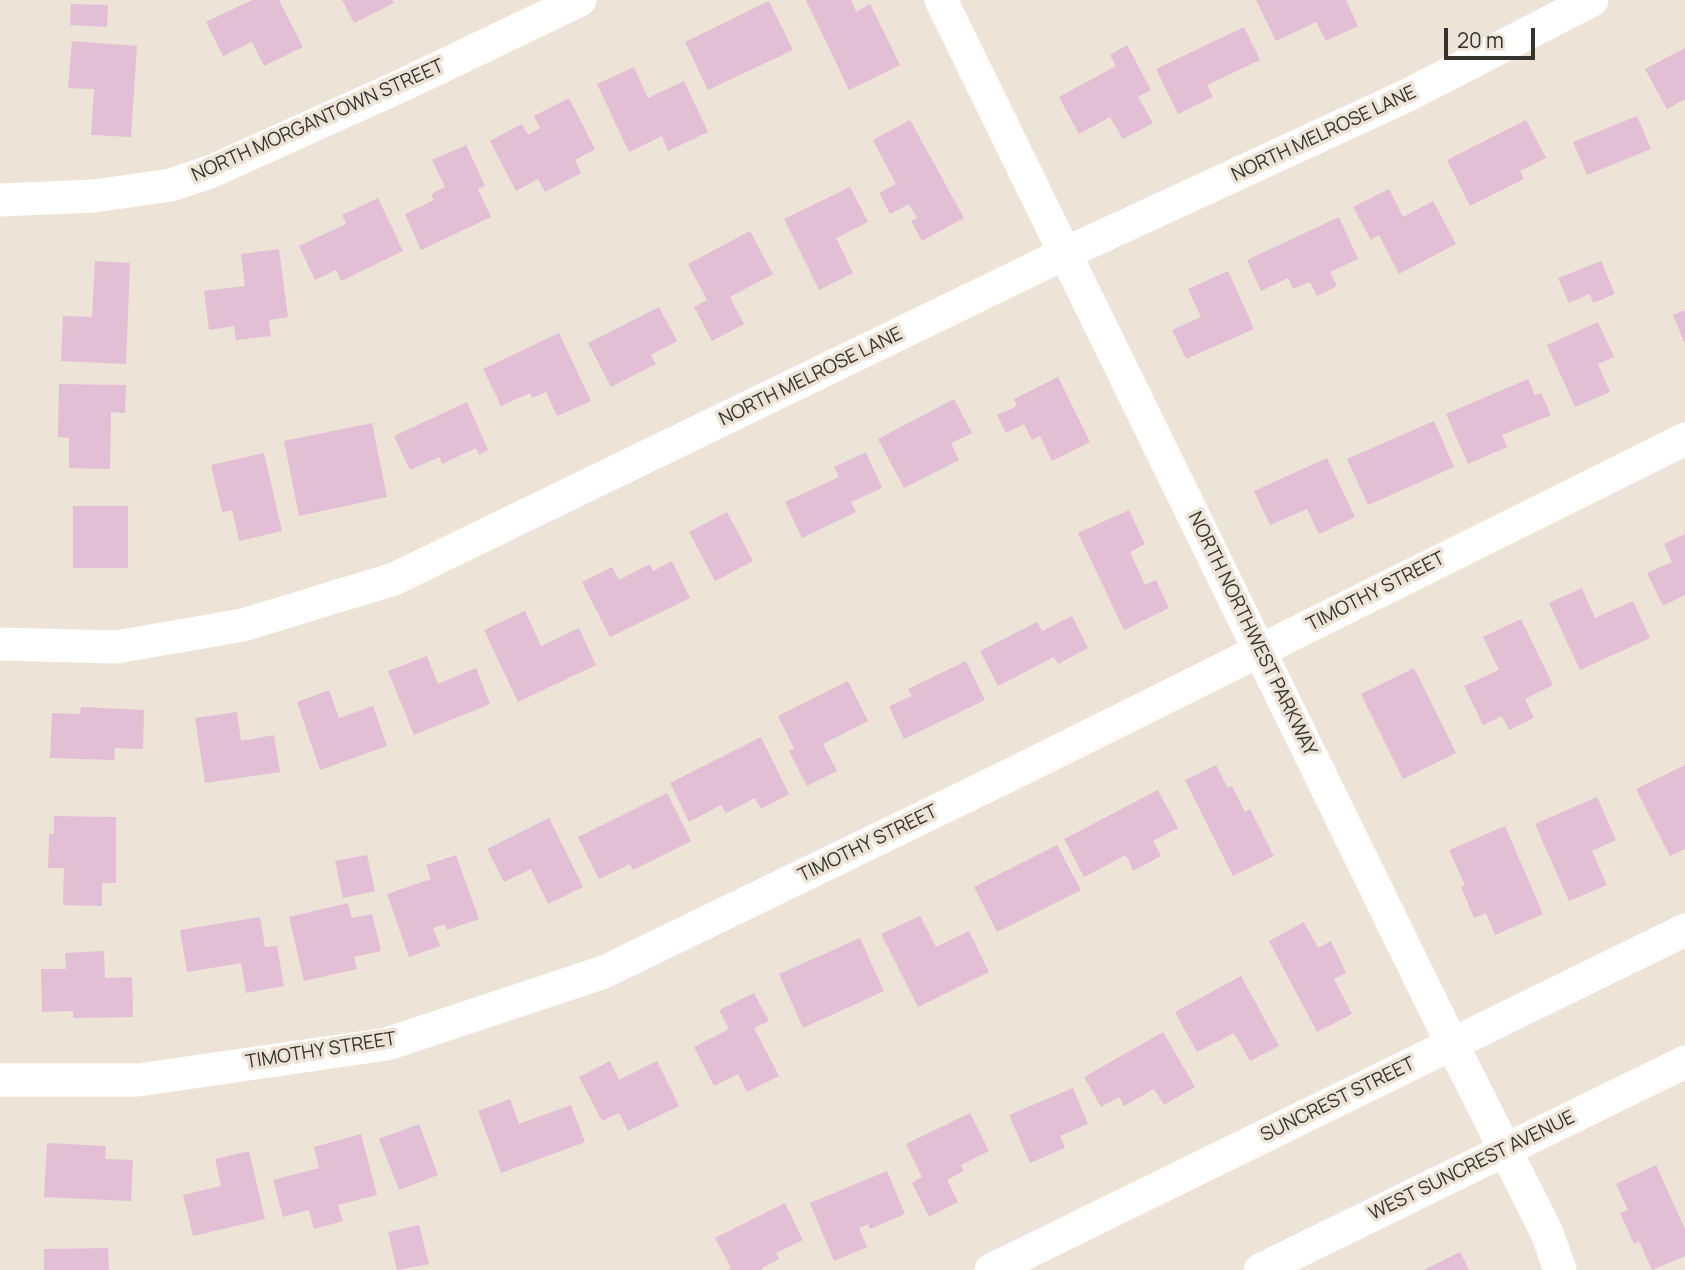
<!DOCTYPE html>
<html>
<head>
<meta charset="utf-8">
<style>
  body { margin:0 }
  #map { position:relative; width:1685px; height:1270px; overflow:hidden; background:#ede3d7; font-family:Manrope,sans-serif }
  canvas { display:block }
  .scale { position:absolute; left:1444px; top:28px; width:91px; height:32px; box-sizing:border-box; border:4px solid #36322d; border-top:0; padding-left:9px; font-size:21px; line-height:24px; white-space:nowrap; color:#36322d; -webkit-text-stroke:5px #ede3d7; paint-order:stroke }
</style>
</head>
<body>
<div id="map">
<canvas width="1685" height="1270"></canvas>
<div class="scale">20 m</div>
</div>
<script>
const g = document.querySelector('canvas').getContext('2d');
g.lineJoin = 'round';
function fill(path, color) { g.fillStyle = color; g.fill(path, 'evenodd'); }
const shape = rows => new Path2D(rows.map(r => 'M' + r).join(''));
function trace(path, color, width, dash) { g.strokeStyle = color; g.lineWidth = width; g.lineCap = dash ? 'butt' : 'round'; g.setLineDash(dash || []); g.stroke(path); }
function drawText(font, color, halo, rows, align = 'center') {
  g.font = font + ' Manrope,sans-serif'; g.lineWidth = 7; g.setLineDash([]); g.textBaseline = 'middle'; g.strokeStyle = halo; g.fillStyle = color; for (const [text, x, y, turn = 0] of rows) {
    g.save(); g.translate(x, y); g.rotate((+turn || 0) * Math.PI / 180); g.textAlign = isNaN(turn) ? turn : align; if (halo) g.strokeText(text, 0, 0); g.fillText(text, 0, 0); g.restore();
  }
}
fill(shape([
  [252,0,279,0,303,47,264,66,252,42,223,56,206,22],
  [342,0,392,0,394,3,354,23],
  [806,0,851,0,856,12,870,4,900,65,849,90],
  [1256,0,1346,0,1358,26,1326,41,1316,22,1276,41],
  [769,1,793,50,708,90,685,42],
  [71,4,108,5,107,27,70,25],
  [1244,27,1260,60,1207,85,1213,97,1178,114,1156,69],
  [72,41,137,46,131,137,91,135,94,89,68,88],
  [1127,45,1151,90,1138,97,1153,123,1123,139,1110,117,1079,134,1059,97,1116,66,1110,55],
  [1685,48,1685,99,1667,109,1645,69],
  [634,67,648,98,684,81,708,132,668,151,662,136,629,152,597,84],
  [569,98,595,149,575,160,581,173,545,192,538,179,516,191,490,141,522,124,528,135,540,128,534,116],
  [1637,116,1651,149,1587,175,1573,142],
  [910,120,964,218,922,241,911,221,917,218,909,204,890,214,879,193,896,184,873,140],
  [1526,120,1546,158,1520,171,1524,179,1470,206,1447,160],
  [466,145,485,186,478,189,491,217,421,250,405,214,434,200,431,194,445,187,432,160],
  [850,187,868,222,836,238,853,273,819,290,784,219],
  [1389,189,1403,217,1433,201,1456,244,1399,274,1379,235,1371,240,1353,207],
  [378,198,403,251,341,281,336,270,315,280,299,246,346,224,342,215],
  [1339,217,1358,259,1330,272,1337,286,1317,296,1310,282,1293,289,1288,278,1261,291,1247,260],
  [750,231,773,274,730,297,744,324,712,341,694,307,707,300,688,264],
  [279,249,288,317,269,320,271,336,236,340,234,326,209,330,204,291,245,286,241,254],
  [95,261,130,263,126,364,61,361,63,316,92,317],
  [1601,261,1615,294,1593,303,1590,294,1569,303,1558,278],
  [1228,271,1254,329,1186,359,1172,330,1201,317,1188,289],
  [659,307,677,341,651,355,656,364,611,387,588,343],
  [1685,310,1685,344,1673,315],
  [1598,322,1614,357,1598,364,1610,392,1575,407,1547,345],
  [559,333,591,401,557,416,546,392,532,398,530,393,501,406,483,369],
  [1058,377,1090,442,1052,461,1040,436,1032,440,1024,424,1006,433,997,415,1017,406,1014,399],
  [1528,379,1535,395,1541,393,1551,415,1502,435,1507,447,1468,464,1446,414],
  [59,384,126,385,125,413,111,412,110,469,69,468,69,438,58,437],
  [954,399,972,433,951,443,959,460,904,488,878,439],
  [467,402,488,450,479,455,476,448,442,464,439,457,410,470,394,436],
  [1434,421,1454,467,1368,505,1347,459],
  [372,423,387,497,299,516,284,441],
  [866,452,882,488,851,502,856,512,802,538,785,502,839,477,834,467],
  [264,453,282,531,239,541,232,510,222,512,211,465],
  [1327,458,1355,517,1319,534,1307,509,1270,525,1254,491],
  [73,506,128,506,128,568,73,568],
  [1129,510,1145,544,1130,552,1145,585,1156,580,1169,608,1124,630,1078,533],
  [727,512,753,561,715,581,689,532],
  [1685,534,1685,595,1663,606,1647,573,1672,562,1664,544],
  [672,561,690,598,610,637,582,582,612,567,619,580,650,564,653,571],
  [1582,588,1595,618,1633,601,1650,638,1580,670,1549,603],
  [525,611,541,646,579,628,596,665,518,702,484,630],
  [1072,616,1088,648,1058,664,1054,657,998,686,980,651,1037,622,1042,631],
  [1521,619,1553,685,1525,699,1534,718,1509,730,1502,716,1483,725,1464,686,1499,670,1483,637],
  [427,656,438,684,476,668,490,704,414,735,388,671],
  [966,661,985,700,904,739,889,706,912,696,908,689],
  [1414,668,1456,753,1403,779,1361,694],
  [848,681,868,721,823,744,837,771,807,786,789,751,794,748,778,716],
  [329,690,339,718,373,706,387,746,320,770,297,702],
  [81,707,144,710,143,749,115,748,114,760,50,758,52,713,80,714],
  [237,712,241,741,274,735,280,772,205,783,195,718],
  [761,737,789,794,761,809,755,798,726,813,721,805,689,822,670,783],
  [1216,765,1228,788,1232,786,1245,812,1250,809,1274,856,1233,876,1185,780],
  [1685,765,1685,849,1670,856,1636,789],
  [1158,790,1178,828,1153,841,1161,856,1133,871,1126,855,1084,877,1064,839],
  [667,793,691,841,633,870,630,864,599,879,578,837],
  [1597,797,1616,840,1592,851,1607,885,1569,901,1535,824],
  [54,816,116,817,116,883,102,883,102,906,63,905,64,868,48,868,49,834,54,834],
  [549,818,583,887,548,904,531,869,504,882,487,849],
  [1505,826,1543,914,1495,935,1486,913,1474,918,1461,887,1465,885,1449,850],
  [1057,845,1081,890,997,932,974,887],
  [367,855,375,891,343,898,335,861],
  [456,855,479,919,447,930,445,924,433,928,440,946,409,957,387,894,431,879,426,865],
  [348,903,352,918,372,914,381,951,354,957,357,969,304,981,289,917],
  [920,916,936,947,969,931,989,972,918,1007,881,934],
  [260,917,265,947,277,946,284,986,246,993,241,963,187,972,180,930],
  [1304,922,1318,948,1331,941,1346,973,1334,979,1352,1014,1317,1032,1269,941],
  [860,938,884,991,803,1028,779,974],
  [104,951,105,978,132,977,133,1017,73,1018,73,1011,42,1012,41,969,66,969,65,953],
  [1241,976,1279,1046,1250,1061,1234,1033,1197,1052,1175,1012],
  [754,993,769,1021,754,1028,779,1076,747,1092,738,1074,714,1086,694,1047,729,1029,719,1010],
  [1163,1032,1195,1087,1164,1105,1154,1089,1124,1106,1119,1097,1101,1107,1084,1077],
  [610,1061,619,1080,657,1061,679,1106,628,1131,619,1113,602,1121,579,1077],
  [1073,1088,1088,1124,1060,1136,1065,1148,1030,1163,1009,1115],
  [510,1099,519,1124,571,1105,585,1142,501,1173,478,1111],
  [970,1113,989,1151,961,1165,964,1171,947,1180,958,1202,929,1217,912,1183,922,1177,906,1144],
  [419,1124,438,1175,399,1190,379,1139],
  [361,1134,377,1195,338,1205,343,1221,314,1229,309,1210,283,1217,273,1180,319,1168,314,1147],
  [47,1143,106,1146,105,1159,133,1160,131,1201,44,1197],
  [249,1151,265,1219,193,1236,183,1195,221,1186,215,1159],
  [1656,1165,1685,1229,1685,1256,1652,1270,1639,1241,1634,1244,1620,1213,1628,1210,1616,1184],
  [887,1171,905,1214,870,1229,868,1224,859,1228,867,1247,834,1261,810,1203],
  [785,1203,803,1240,776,1253,779,1259,762,1268,763,1270,727,1270,731,1268,715,1238],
  [419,1225,429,1264,397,1270,388,1232],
  [108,1248,109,1270,44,1270,44,1249],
  [1460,1252,1469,1270,1424,1270]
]), '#e3bfd5');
trace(shape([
  [941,0,1452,1044,1547,1233,1560,1270],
  [0,200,94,196,171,185,210,172,407,83,580,0],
  [0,644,116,647,243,625,394,579,1066,253,1408,95,1592,0],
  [0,1080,138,1080,387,1044,604,972,1010,775,1685,439],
  [991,1270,1685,930],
  [1260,1270,1685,1062]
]), '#fff', 33);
drawText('19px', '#36322d', '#ede3d7', [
  ["NORTH MORGANTOWN STREET",318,121,-24],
  ["NORTH MELROSE LANE",1324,134,-25],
  ["NORTH MELROSE LANE",811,377,-26],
  ["TIMOTHY STREET",1376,592,-27],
  ["NORTH NORTHWEST PARKWAY",1252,634,64],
  ["TIMOTHY STREET",868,844,-26],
  ["TIMOTHY STREET",321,1051,-9],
  ["SUNCREST STREET",1338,1100,-26],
  ["WEST SUNCREST AVENUE",1472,1166,-26]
]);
</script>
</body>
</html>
